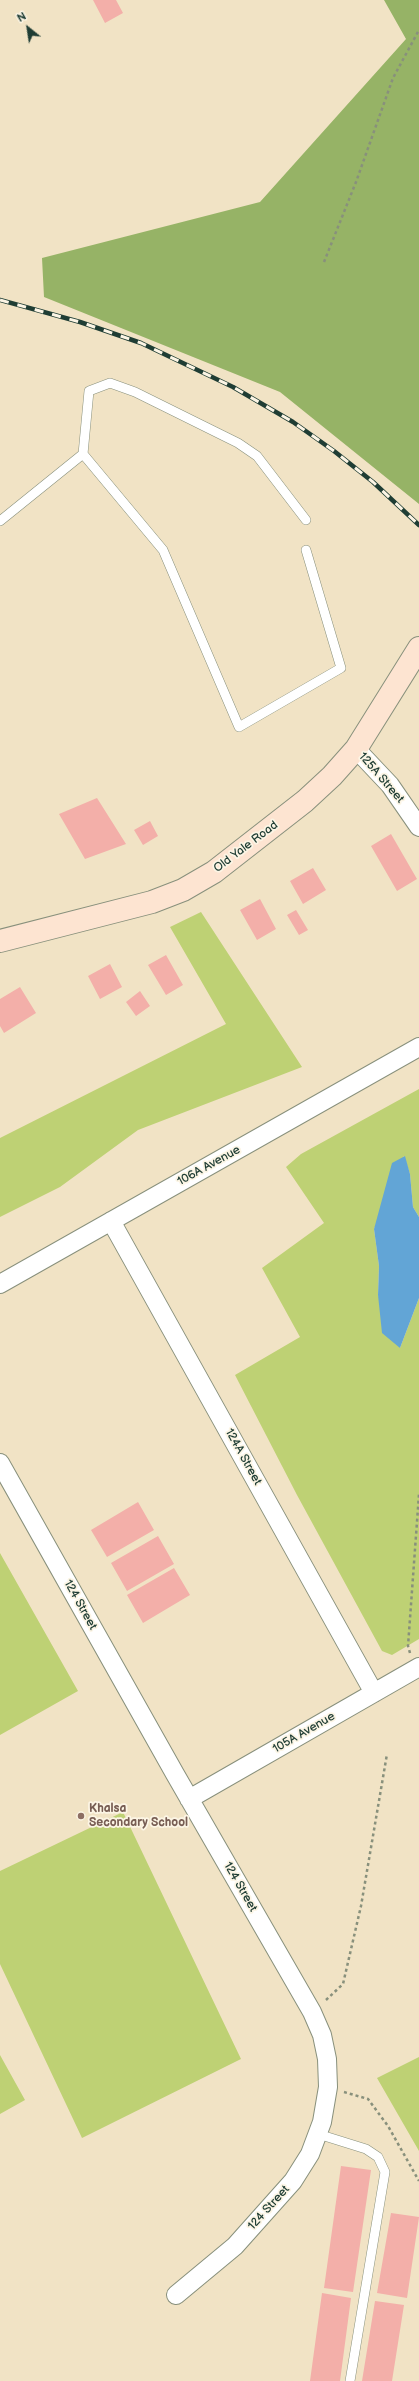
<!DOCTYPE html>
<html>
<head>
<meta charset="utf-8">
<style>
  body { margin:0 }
  #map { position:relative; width:419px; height:2381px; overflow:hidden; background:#f1e3c5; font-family:"Balsamiq Sans",sans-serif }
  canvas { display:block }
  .north { position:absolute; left:8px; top:8px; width:40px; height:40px; -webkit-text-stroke:3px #fcf5e5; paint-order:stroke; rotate:330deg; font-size:11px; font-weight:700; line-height:16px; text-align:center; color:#1f3d34 }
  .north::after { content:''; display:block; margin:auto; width:14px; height:18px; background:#1f3d34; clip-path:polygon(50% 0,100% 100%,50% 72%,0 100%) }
</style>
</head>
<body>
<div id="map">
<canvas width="419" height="2381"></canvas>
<div class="north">N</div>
</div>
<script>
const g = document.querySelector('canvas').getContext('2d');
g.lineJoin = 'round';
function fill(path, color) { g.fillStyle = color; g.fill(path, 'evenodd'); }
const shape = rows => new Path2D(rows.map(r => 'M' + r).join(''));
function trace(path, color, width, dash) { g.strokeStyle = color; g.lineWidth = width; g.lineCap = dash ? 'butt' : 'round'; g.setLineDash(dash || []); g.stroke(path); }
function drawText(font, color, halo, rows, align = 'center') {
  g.font = font + ' "Balsamiq Sans",sans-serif'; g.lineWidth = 3.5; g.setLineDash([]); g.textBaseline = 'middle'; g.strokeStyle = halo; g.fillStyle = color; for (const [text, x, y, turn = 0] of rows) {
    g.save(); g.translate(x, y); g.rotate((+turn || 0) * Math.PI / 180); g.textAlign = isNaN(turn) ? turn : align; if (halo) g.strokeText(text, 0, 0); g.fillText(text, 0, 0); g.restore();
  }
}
fill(shape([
  [201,912,302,1067,138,1130,60,1187,0,1217,0,1138,226,1024,170,927],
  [419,1089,419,1217,413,1207,410,1174,404,1156,374,1229,379,1266,378,1295,400,1348,419,1298,419,1639,392,1655,382,1651,297,1495,235,1375,300,1337,262,1268,324,1223,286,1167,301,1154],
  [0,1553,78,1691,0,1735],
  [123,1812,241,2059,82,2138,0,1964,0,1871],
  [0,2055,25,2100,0,2114],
  [419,2057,419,2151,377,2078]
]), '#bed174');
fill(shape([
  [384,0,419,0,419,504,280,392,44,297,42,258,260,202,406,39]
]), '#96b366');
fill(shape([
  [405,1156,410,1174,413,1207,419,1217,419,1298,400,1348,382,1333,378,1295,379,1266,374,1229,392,1163]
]), '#62a5d6');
fill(shape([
  [93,0,116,0,123,13,105,23],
  [97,798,126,844,85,859,59,814],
  [150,821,158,836,143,845,134,830],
  [391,834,417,879,397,891,371,846],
  [313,868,326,890,303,904,290,881],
  [260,899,276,929,257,940,240,910],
  [296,910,308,930,299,935,287,915],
  [166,955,183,985,166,995,148,965],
  [110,964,122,987,100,999,88,976],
  [20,987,36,1013,4,1033,0,1026,0,999],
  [140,991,150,1006,136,1016,126,1002],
  [138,1502,154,1530,107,1557,91,1530],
  [158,1536,174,1564,127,1591,111,1563],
  [174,1568,190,1595,143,1623,127,1595],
  [341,2166,371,2170,353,2292,324,2288],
  [391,2213,419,2217,407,2298,377,2293],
  [322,2293,351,2298,340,2381,310,2381],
  [375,2301,404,2305,392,2381,362,2381]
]), '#f3afa9');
const lane = shape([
  [83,454,89,391,110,383,135,392,238,443,257,456,306,520],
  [0,521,83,454,163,550,239,727,341,668,306,550],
  [318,2134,366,2149,378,2157,385,2172,350,2381]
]);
const street = shape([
  [356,749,390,785,419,827],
  [111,1221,374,1693],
  [0,1284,419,1047],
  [0,1463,175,1774,312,2012,322,2035,327,2059,328,2087,322,2122,310,2154,293,2181,235,2246,176,2295],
  [189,1799,419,1667]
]);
const secondary = shape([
  [0,941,152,902,183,890,214,872,305,801,332,776,356,749,419,648]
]);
trace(lane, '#88907c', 10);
trace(street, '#88907c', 20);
trace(secondary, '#88907c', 24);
trace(shape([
  [324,262,356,182,393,78,419,30],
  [410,1653,408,1646,419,1494],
  [326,2000,343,1984,361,1906,387,1754],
  [344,2092,368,2099,388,2126,419,2181]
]), '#88907c', 2.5, [3, 3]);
trace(lane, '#fff', 9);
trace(street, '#fff', 18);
trace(secondary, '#fde4d1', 22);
const rail = shape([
  [0,300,80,322,141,343,233,387,293,422,334,451,373,482,419,525]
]);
trace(rail, '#1f3d34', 4.5);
trace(rail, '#fcf5e5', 3, [9]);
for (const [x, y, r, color] of [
  [81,1816,4,"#8d6e63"]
]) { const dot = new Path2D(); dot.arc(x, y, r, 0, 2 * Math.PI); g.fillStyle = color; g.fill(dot); trace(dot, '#fcf5e5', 1.5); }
drawText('12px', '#1f3d34', '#fcf5e5', [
  ["125A Street",381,778,49],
  ["Old Yale Road",246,847,-37],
  ["106A Avenue",209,1166,-29],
  ["124A Street",243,1457,61],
  ["124 Street",80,1605,61],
  ["105A Avenue",304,1733,-30],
  ["124 Street",240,1887,60],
  ["124 Street",269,2208,-48]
]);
drawText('bold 12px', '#785e54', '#fcf5e5', [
  ["Khalsa",89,1809],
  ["Secondary School",89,1823]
], 'left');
</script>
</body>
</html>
